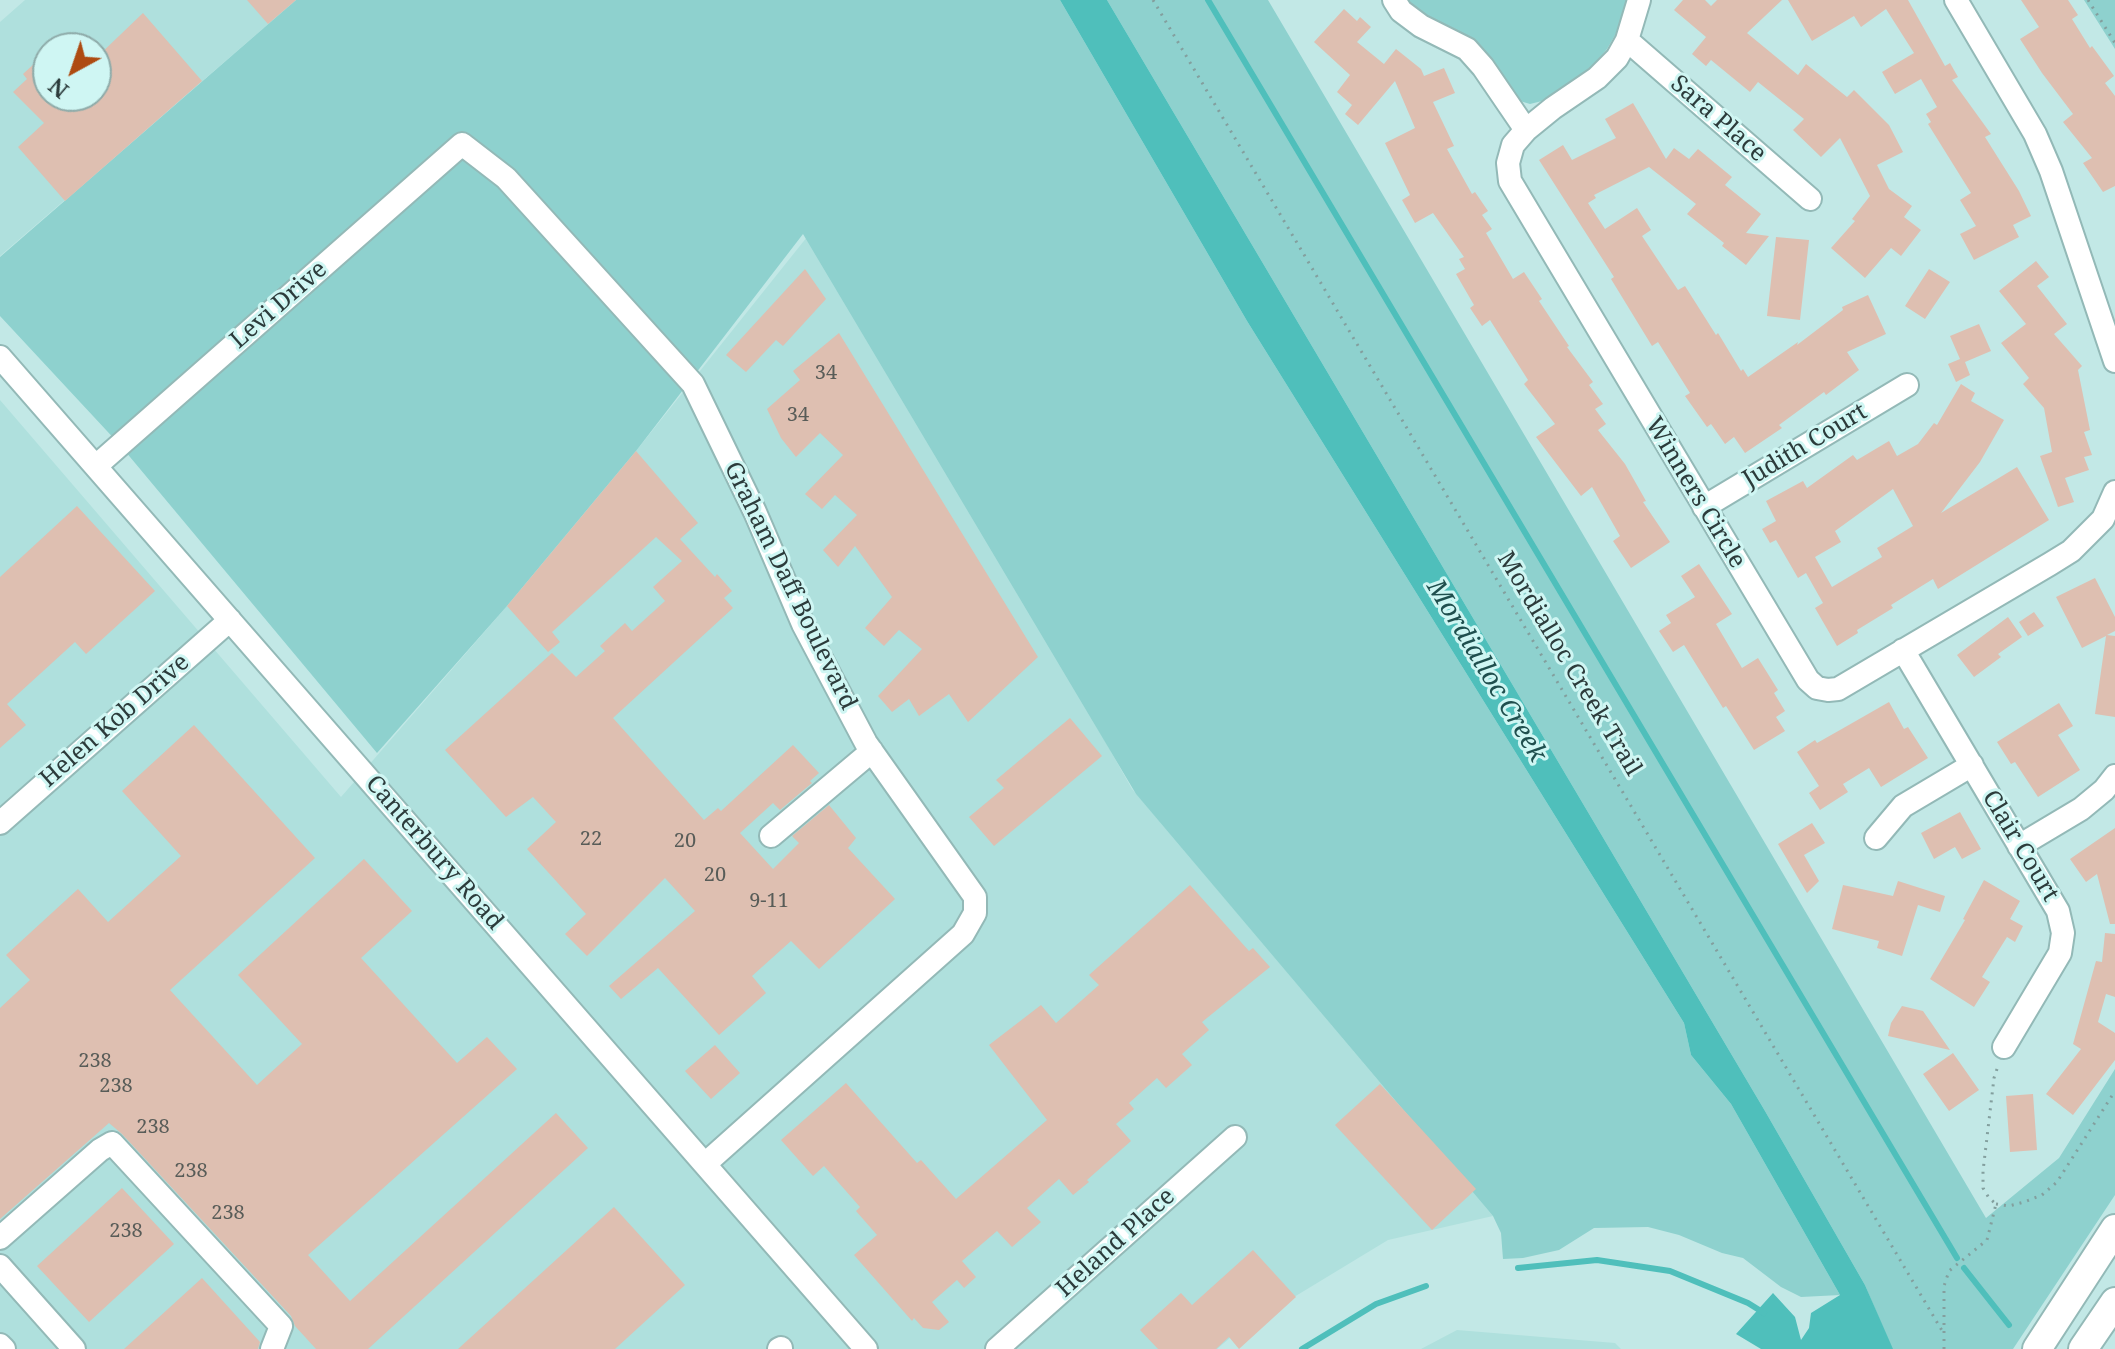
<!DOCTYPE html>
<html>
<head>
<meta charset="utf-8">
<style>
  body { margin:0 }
  #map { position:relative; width:2115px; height:1349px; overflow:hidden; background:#c2e8e6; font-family:"Noto Serif",serif }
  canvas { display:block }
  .north { position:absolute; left:32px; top:32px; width:80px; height:80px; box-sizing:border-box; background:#cff6f3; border:2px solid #8eaba9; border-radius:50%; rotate:220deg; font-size:22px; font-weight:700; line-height:32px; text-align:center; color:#2c3b3b }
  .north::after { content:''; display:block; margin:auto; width:28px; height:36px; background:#ae4b11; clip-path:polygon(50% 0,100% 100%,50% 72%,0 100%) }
</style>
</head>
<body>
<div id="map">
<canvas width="2115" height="1349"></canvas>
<div class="north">N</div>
</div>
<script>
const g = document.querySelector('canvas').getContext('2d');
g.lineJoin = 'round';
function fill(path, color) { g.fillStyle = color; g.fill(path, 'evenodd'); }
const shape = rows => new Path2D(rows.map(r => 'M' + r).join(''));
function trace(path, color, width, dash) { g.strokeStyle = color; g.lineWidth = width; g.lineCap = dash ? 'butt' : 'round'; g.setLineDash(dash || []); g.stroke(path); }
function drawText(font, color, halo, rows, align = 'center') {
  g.font = font + ' "Noto Serif",serif'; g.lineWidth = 6; g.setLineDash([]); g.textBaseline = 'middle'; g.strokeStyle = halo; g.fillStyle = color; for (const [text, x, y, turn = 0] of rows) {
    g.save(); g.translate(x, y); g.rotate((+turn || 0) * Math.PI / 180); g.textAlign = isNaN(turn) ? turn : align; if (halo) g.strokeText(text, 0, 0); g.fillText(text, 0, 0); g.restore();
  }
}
fill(shape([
  [25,0,296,0,0,256,0,22],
  [48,48,96,48,96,96,48,96],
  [815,227,1132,789,1493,1216,1388,1240,1238,1331,1217,1349,0,1349,0,400,341,797,507,606,636,451],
  [1457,1330,1615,1343,1621,1349,1421,1349]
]), '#afe0dd');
fill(shape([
  [296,0,1060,0,1247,321,1684,1023,1691,1055,1731,1104,1840,1295,1801,1297,1781,1287,1743,1258,1722,1253,1679,1235,1648,1227,1594,1228,1559,1250,1523,1258,1503,1259,1501,1233,1493,1216,1136,794,803,234,636,451,507,606,377,753,120,445,0,316,0,257],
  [1107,0,1268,0,1986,1218,2059,1158,2115,1069,2115,1195,2013,1349,1892,1349,1865,1285,1765,1111],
  [1405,0,1627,0,1618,30,1607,49,1593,66,1542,101,1530,104,1520,101,1513,94,1479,46,1455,29,1429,20],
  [2084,0,2115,0,2115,49]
]), '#8ed1ce');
fill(shape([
  [1060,0,1107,0,1765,1111,1865,1285,1893,1349,1761,1349,1736,1334,1773,1293,1795,1317,1801,1340,1809,1328,1811,1313,1840,1295,1731,1104,1691,1055,1684,1023,1247,321]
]), '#4fbfbb');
trace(shape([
  [1208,0,1957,1258],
  [1518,1268,1597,1260,1670,1271,1748,1303,1764,1313],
  [1964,1268,2009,1325],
  [1302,1349,1376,1304,1426,1286]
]), '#4fbfbb', 6);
fill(shape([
  [247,0,296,0,268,24],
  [1683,0,1705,0,1711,6,1717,0,1782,0,1747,33,1798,75,1806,64,1847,97,1854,90,1889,125,1903,152,1877,165,1889,189,1912,206,1904,217,1921,230,1901,256,1891,248,1865,278,1831,248,1855,221,1852,219,1870,196,1840,138,1821,157,1793,130,1804,119,1758,82,1750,92,1711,60,1706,66,1692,54,1706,37,1674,10],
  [1788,0,1908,0,1945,66,1950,63,1958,77,1952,80,1991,134,1985,137,2019,191,2031,216,2013,225,2019,237,1974,260,1960,234,1976,226,1960,200,1971,193,1928,124,1931,122,1926,114,1937,107,1921,79,1895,94,1882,72,1914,53,1886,9,1861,27,1854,16,1812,41],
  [2021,0,2068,0,2078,15,2072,19,2090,48,2092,46,2114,76,2105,83,2115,96,2115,186,2103,192,2083,163,2092,158,2063,122,2073,114,2042,73,2020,39,2039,27],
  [1344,9,1357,21,1360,17,1371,27,1357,42,1384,64,1396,49,1421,69,1424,76,1444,68,1455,93,1433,102,1454,146,1447,149,1472,194,1475,192,1488,211,1482,215,1492,229,1486,233,1513,279,1524,272,1542,299,1539,301,1569,346,1567,347,1593,382,1589,385,1603,404,1595,409,1606,424,1598,430,1625,464,1646,501,1643,502,1670,542,1631,568,1613,541,1620,536,1592,487,1581,496,1536,437,1555,424,1524,384,1528,380,1490,320,1482,326,1470,308,1474,305,1456,274,1465,269,1459,259,1464,257,1433,213,1415,223,1402,200,1410,195,1385,143,1415,128,1395,81,1358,125,1345,114,1352,105,1337,92,1350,75,1314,42],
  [143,13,202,81,65,201,18,147,44,123,13,92,27,79,23,74,48,51,48,96,96,96,96,58],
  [1633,103,1666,159,1674,148,1689,159,1698,149,1732,177,1725,185,1761,214,1746,233,1769,236,1746,265,1722,246,1724,243,1687,214,1696,204,1649,167,1594,195,1596,198,1588,203,1605,229,1637,208,1651,230,1642,236,1678,290,1685,286,1716,335,1718,333,1741,371,1743,369,1748,377,1798,342,1797,345,1843,310,1842,307,1868,295,1886,334,1847,352,1859,370,1826,395,1824,392,1779,425,1782,428,1745,453,1734,437,1725,444,1711,424,1707,427,1685,396,1690,393,1658,342,1652,346,1611,279,1614,277,1539,160,1563,145,1572,160,1616,138,1605,119],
  [1776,237,1809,240,1800,320,1767,316],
  [2036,261,2049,277,2037,286,2067,324,2054,334,2082,366,2078,370,2090,430,2084,432,2092,455,2084,457,2089,470,2065,478,2074,502,2058,507,2040,456,2052,452,2044,408,2023,384,2029,378,2001,343,2026,324,1999,291],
  [805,269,826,299,783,346,776,340,746,372,726,355],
  [1929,269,1950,282,1925,319,1905,306],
  [1979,324,1991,351,1965,362,1970,375,1956,382,1948,364,1960,359,1950,336],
  [839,333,1038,657,968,722,949,694,919,716,909,699,892,712,878,696,922,649,899,630,884,646,865,628,892,597,855,546,838,567,823,550,857,515,835,495,822,509,805,494,843,455,820,433,796,457,781,438,767,409,800,380,793,371],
  [1961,384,1975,393,1971,401,2004,420,1980,462,1941,513,2017,467,2049,520,1938,589,1933,579,1891,605,1893,608,1857,630,1858,633,1837,646,1815,608,1823,603,1806,573,1798,578,1776,540,1770,543,1762,529,1776,521,1766,501,1803,481,1807,488,1853,455,1857,460,1889,441,1897,456,1918,444,1934,423,1937,425],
  [1893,489,1913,526,1877,548,1882,557,1832,587,1815,557,1841,542,1835,531],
  [636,451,698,523,680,539,715,577,717,574,732,591,724,598,733,608,613,718,704,820,718,808,721,811,793,745,819,773,810,781,812,783,780,810,773,803,740,833,773,869,799,843,792,836,829,805,856,838,848,848,895,899,819,969,791,941,752,976,766,993,719,1035,658,968,621,999,609,986,695,911,665,878,587,956,565,934,586,914,527,849,556,822,533,797,506,817,445,750,552,653,576,677,605,651,600,646,625,623,632,631,665,601,653,587,682,561,656,537,552,632,560,642,548,652,507,606],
  [77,506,155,591,86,654,75,642,7,704,26,725,0,748,0,577],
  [1699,564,1732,614,1716,624,1742,668,1758,658,1778,690,1774,693,1785,711,1776,717,1785,731,1754,750,1726,706,1723,708,1684,645,1673,652,1659,631,1671,623,1666,615,1695,597,1681,576],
  [2095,578,2115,617,2115,631,2107,635,2115,636,2115,717,2095,714,2106,636,2082,648,2056,597],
  [2034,612,2044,626,2028,636,2019,622],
  [2008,617,2022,637,1998,654,2001,657,1974,677,1957,655],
  [1889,702,1904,729,1908,727,1928,758,1881,787,1869,768,1843,784,1848,792,1820,810,1809,793,1819,786,1797,752,1815,740,1817,743,1840,730],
  [2059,703,2073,726,2058,735,2080,770,2038,797,2015,762,2011,764,1997,742],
  [1070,718,1102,756,994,846,969,817,1004,788,996,780],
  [194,725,315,858,170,990,257,1085,302,1044,238,975,364,859,412,911,361,958,457,1063,487,1037,517,1069,308,1255,350,1301,556,1113,588,1148,368,1349,316,1349,295,1326,291,1316,122,1134,109,1123,0,1219,0,1008,30,980,6,955,78,889,108,922,181,856,122,791],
  [1960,812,1981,849,1962,859,1955,847,1934,859,1921,833],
  [1812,823,1825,843,1804,855,1819,881,1807,893,1778,844],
  [2115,828,2115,924,2110,924,2097,874,2086,882,2070,859],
  [1984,880,2020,901,2010,919,2023,926,2015,942,2007,937,1982,977,1990,982,1974,1007,1930,979,1965,920,1963,919],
  [1898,881,1945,896,1940,912,1918,905,1902,956,1877,948,1879,941,1832,929,1843,885,1893,896],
  [1190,885,1249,951,1253,948,1270,967,1202,1022,1209,1030,1182,1054,1192,1065,1166,1088,1157,1078,1129,1103,1134,1109,1116,1124,1131,1141,1087,1180,1089,1182,1073,1195,1059,1179,1027,1208,1041,1222,1012,1247,997,1231,962,1261,976,1277,964,1288,957,1280,932,1302,949,1322,939,1330,923,1328,914,1318,912,1321,854,1255,877,1235,856,1211,860,1207,824,1166,813,1176,781,1140,846,1083,917,1163,921,1160,956,1199,1047,1120,989,1045,1041,1005,1056,1023,1099,985,1089,975],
  [2105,933,2115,934,2115,997,2106,994,2098,1022,2115,1033,2115,1060,2073,1115,2046,1094,2081,1049,2073,1044,2096,961,2102,962],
  [1902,1006,1923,1011,1950,1050,1888,1036,1891,1023],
  [715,1045,740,1073,711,1099,685,1071],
  [1953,1053,1979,1090,1949,1111,1923,1074],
  [1380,1084,1476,1189,1432,1230,1335,1125],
  [2033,1094,2037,1150,2010,1152,2006,1096],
  [122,1188,174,1244,89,1322,37,1266],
  [614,1207,685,1285,615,1349,458,1349],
  [1253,1250,1296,1297,1239,1349,1229,1337,1216,1349,1158,1349,1140,1330,1181,1293,1192,1305],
  [202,1278,260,1342,258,1349,124,1349]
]), '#debfb1');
const minor = shape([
  [1394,0,1401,11,1421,26,1467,49,1483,67,1526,130],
  [1639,0,1627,40,1617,58,1597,78,1553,108,1526,130,1513,145,1508,163,1510,181,1808,680,1817,688,1828,690,1838,689,2050,564,2071,551,2103,519,2115,492],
  [1956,0,2035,134,2051,171,2115,361],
  [1627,40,1810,199],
  [0,357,866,1349],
  [96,466,462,144,506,178,693,384,755,512,803,624,866,743,975,897,975,913,963,934,705,1164],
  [1704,507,1907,385],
  [1903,650,2058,911,2063,933,2060,953,2004,1047],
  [0,823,230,620],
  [771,836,872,751],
  [1876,838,1903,806,1972,765],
  [2019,846,2081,809,2104,790,2115,776],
  [0,1238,100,1150,112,1143,281,1326,272,1349],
  [0,1266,74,1349],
  [0,1345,4,1349],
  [779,1349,781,1348],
  [997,1349,1235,1137]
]);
const major = shape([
  [2037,1349,2115,1229],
  [2083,1349,2115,1302]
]);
trace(minor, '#93b9b7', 26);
trace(major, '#93b9b7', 32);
trace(shape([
  [1153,0,1944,1334],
  [2088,0,2115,43],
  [1996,1204,2009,1206,2024,1202,2042,1195,2057,1182,2115,1091],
  [1944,1349,1944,1286,1949,1271,1987,1240,1996,1204,1989,1198,1983,1188,1983,1171,1994,1078,1998,1066]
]), '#839f9e', 3, [2, 6]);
trace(minor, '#fff', 22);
trace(major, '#fff', 28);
drawText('20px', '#585c58', null, [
  ["34",826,373],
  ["34",798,415],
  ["22",591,839],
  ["20",685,841],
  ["20",715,875],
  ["9-11",769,901],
  ["238",95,1061],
  ["238",116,1086],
  ["238",153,1127],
  ["238",191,1171],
  ["238",228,1213],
  ["238",126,1231]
]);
drawText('24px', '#2c3b3b', '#cff6f3', [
  ["Sara Place",1718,119,41],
  ["Levi Drive",279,305,-41],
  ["Judith Court",1805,446,-31],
  ["Winners Circle",1695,493,59],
  ["Graham Daff Boulevard",790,586,64],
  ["Mordialloc Creek Trail",1569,664,59],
  ["Helen Kob Drive",115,721,-41],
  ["Clair Court",2020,846,59],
  ["Canterbury Road",434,853,49],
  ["Heland Place",1116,1243,-42]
]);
drawText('italic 26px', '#1f4f4e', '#cff6f3', [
  ["Mordialloc Creek",1486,671,59]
]);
</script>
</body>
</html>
